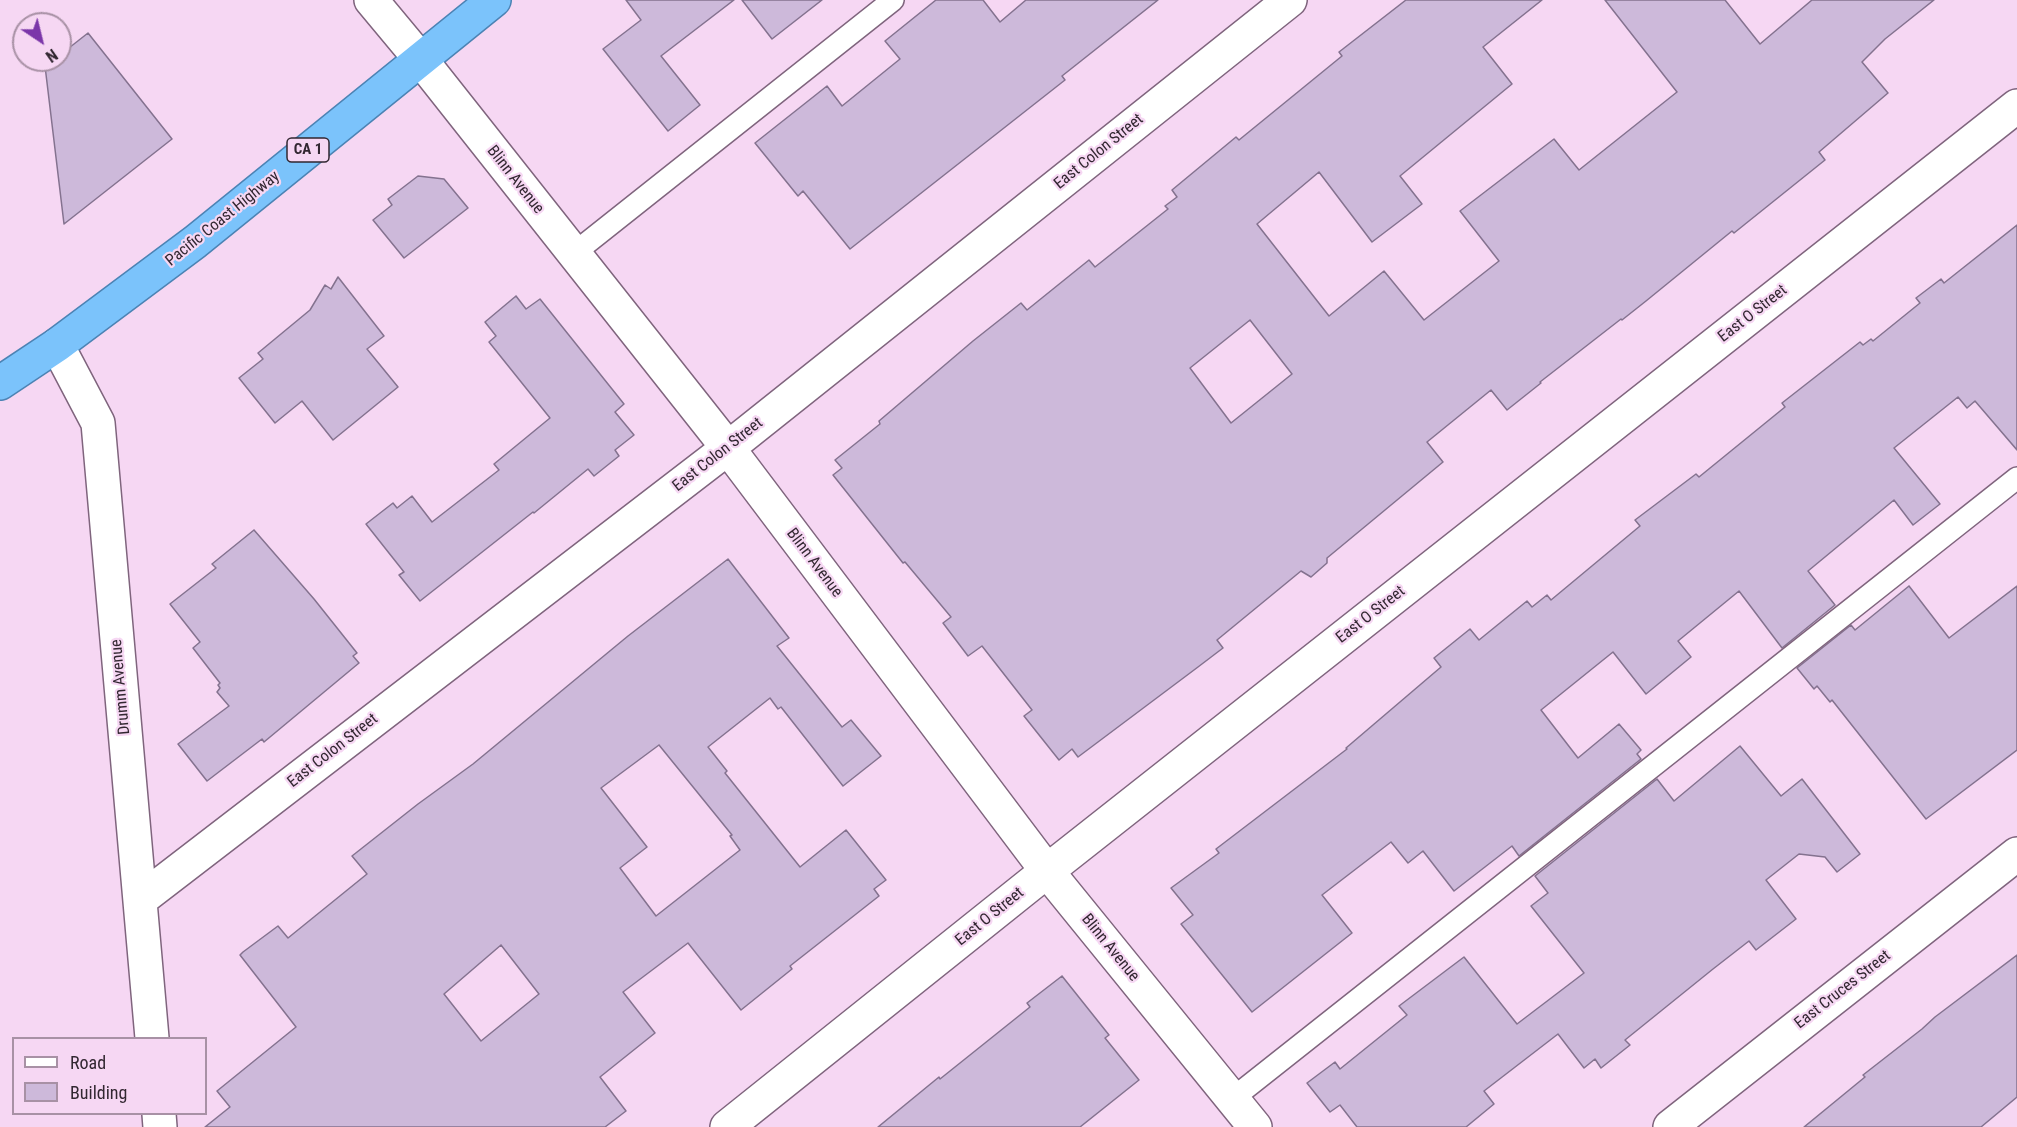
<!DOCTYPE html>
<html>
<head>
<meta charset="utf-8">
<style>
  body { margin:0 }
  #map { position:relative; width:2017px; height:1127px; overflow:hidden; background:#f6d7f3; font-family:"Roboto Condensed",sans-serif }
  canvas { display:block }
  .legend { position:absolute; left:12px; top:1037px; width:195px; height:78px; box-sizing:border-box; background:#f6d7f3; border:2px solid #a891a5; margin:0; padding:8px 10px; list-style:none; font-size:18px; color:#322731 }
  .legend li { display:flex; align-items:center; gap:12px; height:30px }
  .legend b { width:30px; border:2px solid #a891a5 }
  .north { position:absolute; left:12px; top:12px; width:60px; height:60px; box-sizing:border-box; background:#f6d7f3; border:2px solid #a891a5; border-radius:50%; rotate:145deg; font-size:16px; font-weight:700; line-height:24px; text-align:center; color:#322731 }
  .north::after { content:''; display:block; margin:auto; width:21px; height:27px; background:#7b36a9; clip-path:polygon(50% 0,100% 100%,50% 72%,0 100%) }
</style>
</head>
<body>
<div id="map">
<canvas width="2017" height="1127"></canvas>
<ul class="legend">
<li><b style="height:8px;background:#fff"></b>Road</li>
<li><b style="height:16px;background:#cdb9da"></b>Building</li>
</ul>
<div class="north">N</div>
</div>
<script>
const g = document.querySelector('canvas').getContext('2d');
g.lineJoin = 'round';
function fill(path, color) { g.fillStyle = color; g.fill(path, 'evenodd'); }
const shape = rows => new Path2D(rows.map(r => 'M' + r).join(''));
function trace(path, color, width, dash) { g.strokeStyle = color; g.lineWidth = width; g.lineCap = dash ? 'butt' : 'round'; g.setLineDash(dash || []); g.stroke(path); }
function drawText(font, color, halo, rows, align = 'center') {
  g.font = font + ' "Roboto Condensed",sans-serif'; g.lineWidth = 4.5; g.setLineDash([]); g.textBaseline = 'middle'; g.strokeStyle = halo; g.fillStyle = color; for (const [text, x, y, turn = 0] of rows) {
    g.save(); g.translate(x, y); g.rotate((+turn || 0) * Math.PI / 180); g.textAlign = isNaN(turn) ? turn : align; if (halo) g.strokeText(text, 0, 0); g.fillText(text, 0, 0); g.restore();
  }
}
const building = shape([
  [626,0,734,0,661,56,700,105,668,131,603,49,641,20,626,0],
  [742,0,822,0,772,39,742,0],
  [936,0,983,0,1000,22,1026,0,1158,0,1062,76,1065,80,850,249,803,191,798,196,755,143,827,86,842,106,900,59,885,41,936,0],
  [1406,0,1542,0,1483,47,1512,84,1400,176,1422,204,1372,242,1319,172,1257,224,1329,316,1384,271,1424,320,1499,261,1460,211,1554,139,1579,170,1677,92,1605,0,1725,0,1760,44,1812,0,1934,0,1885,39,1862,62,1888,93,1819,152,1825,160,1734,233,1732,231,1646,301,1622,320,1621,319,1540,382,1541,383,1507,410,1491,390,1427,442,1443,462,1327,558,1327,563,1311,577,1301,571,1217,640,1223,648,1198,667,1078,757,1072,749,1059,760,1024,716,1032,710,982,646,968,656,943,623,951,617,905,562,903,563,833,475,842,468,835,460,880,424,879,421,973,341,1021,303,1027,310,1089,260,1095,267,1168,209,1165,206,1177,197,1172,190,1236,137,1239,140,1342,56,1339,52,1406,0],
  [1250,320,1292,374,1231,423,1190,368,1250,320],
  [88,33,172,139,64,224,45,66,53,60,60,60,60,55,88,33],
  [418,176,444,179,468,208,404,258,373,220,392,205,388,199,418,176],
  [2017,225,2017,450,1975,401,1967,408,1958,397,1894,448,1940,504,1913,525,1894,500,1808,571,1835,605,1782,648,1739,591,1678,641,1691,657,1646,694,1613,652,1541,710,1578,758,1619,724,1641,750,1637,754,1641,759,1519,856,1512,846,1454,891,1423,851,1408,863,1391,842,1322,895,1352,933,1252,1012,1181,924,1193,915,1171,888,1219,853,1216,849,1347,749,1346,748,1441,667,1434,658,1470,629,1479,640,1527,601,1532,607,1547,595,1551,600,1640,526,1635,520,1696,474,1699,477,1785,407,1782,403,1860,342,1863,345,1871,339,1873,341,1920,303,1916,298,1941,279,1944,283,2017,225],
  [338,277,384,336,367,349,398,387,333,440,302,401,275,423,239,378,263,359,258,353,310,310,325,285,331,289,338,277],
  [516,296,526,309,540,299,624,404,615,412,634,435,615,450,619,456,594,476,588,469,534,513,533,512,420,601,399,575,404,572,366,524,393,503,397,508,412,496,432,522,499,470,494,464,550,418,489,342,496,336,485,322,516,296],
  [254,530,314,599,357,653,353,656,359,663,264,742,262,739,207,781,178,744,229,706,217,692,220,688,218,685,220,683,193,648,200,642,170,604,216,568,212,564,254,530],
  [728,559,789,638,777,646,842,727,851,720,881,756,843,786,781,707,778,709,770,698,708,747,727,771,725,773,800,867,846,830,886,880,874,889,879,896,790,966,792,969,741,1010,688,943,623,992,655,1033,600,1077,626,1111,605,1127,205,1127,230,1107,217,1091,296,1027,240,955,243,952,278,926,288,938,367,874,352,856,418,804,473,764,628,636,728,559],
  [659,745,732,835,730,836,740,850,656,916,620,868,647,847,601,788,659,745],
  [501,945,539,994,481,1041,444,994,501,945],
  [1909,586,1949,638,2017,586,2017,750,1926,819,1832,700,1830,702,1817,686,1814,689,1797,668,1851,625,1855,630,1909,586],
  [1740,746,1781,796,1802,779,1860,854,1837,872,1825,857,1799,854,1766,880,1796,919,1756,950,1749,941,1713,969,1625,1040,1630,1045,1601,1068,1595,1059,1584,1068,1558,1034,1484,1091,1494,1104,1466,1127,1357,1127,1340,1105,1330,1112,1307,1083,1335,1062,1340,1069,1407,1015,1399,1006,1464,957,1517,1024,1584,973,1531,906,1548,893,1535,876,1657,779,1674,801,1740,746],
  [2017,955,2017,1097,1981,1127,1804,1127,1865,1077,1863,1075,1922,1029,1935,1017,2017,955],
  [1062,976,1109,1035,1105,1038,1139,1080,1080,1127,878,1127,939,1077,940,1079,1030,1007,1027,1003,1062,976]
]);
fill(building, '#cdb9da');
trace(building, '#84728f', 1.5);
const service = shape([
  [573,254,893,0],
  [1232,1099,2017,478]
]);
const minor = shape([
  [421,60,728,448,1047,871,1255,1127],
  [57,345,98,423,152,1038],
  [140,900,728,448,1290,0],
  [159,1114,160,1127],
  [727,1127,1047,871,2017,106],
  [1670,1127,2017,854]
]);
const tertiary = shape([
  [371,0,421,60]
]);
const trunk = shape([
  [0,383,57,345,195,242,494,0]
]);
trace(service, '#7f647d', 24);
trace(minor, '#7f647d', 36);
trace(tertiary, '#7f647d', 36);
trace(trunk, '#4c83b4', 36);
trace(service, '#fff', 21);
trace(minor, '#fff', 33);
trace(tertiary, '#fff', 33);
trace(trunk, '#7bc3fb', 33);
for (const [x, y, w] of [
  [308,150,42]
]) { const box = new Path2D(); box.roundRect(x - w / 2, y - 12, w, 24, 4.5); g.fillStyle = '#f6d7f3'; g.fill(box); trace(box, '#322731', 1.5); }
drawText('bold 15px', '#322731', null, [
  ["CA 1",308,150]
]);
drawText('16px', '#322731', '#f6d7f3', [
  ["East Colon Street",1099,152,-39],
  ["Blinn Avenue",515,180,52],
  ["Pacific Coast Highway",223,219,-39],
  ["East O Street",1753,314,-38],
  ["East Colon Street",718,455,-38],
  ["Blinn Avenue",814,563,53],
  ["East O Street",1371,615,-38],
  ["Drumm Avenue",121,687,-95],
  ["East Colon Street",333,751,-38],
  ["East O Street",990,917,-39],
  ["Blinn Avenue",1110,948,51],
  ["East Cruces Street",1843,990,-38]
]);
</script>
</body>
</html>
